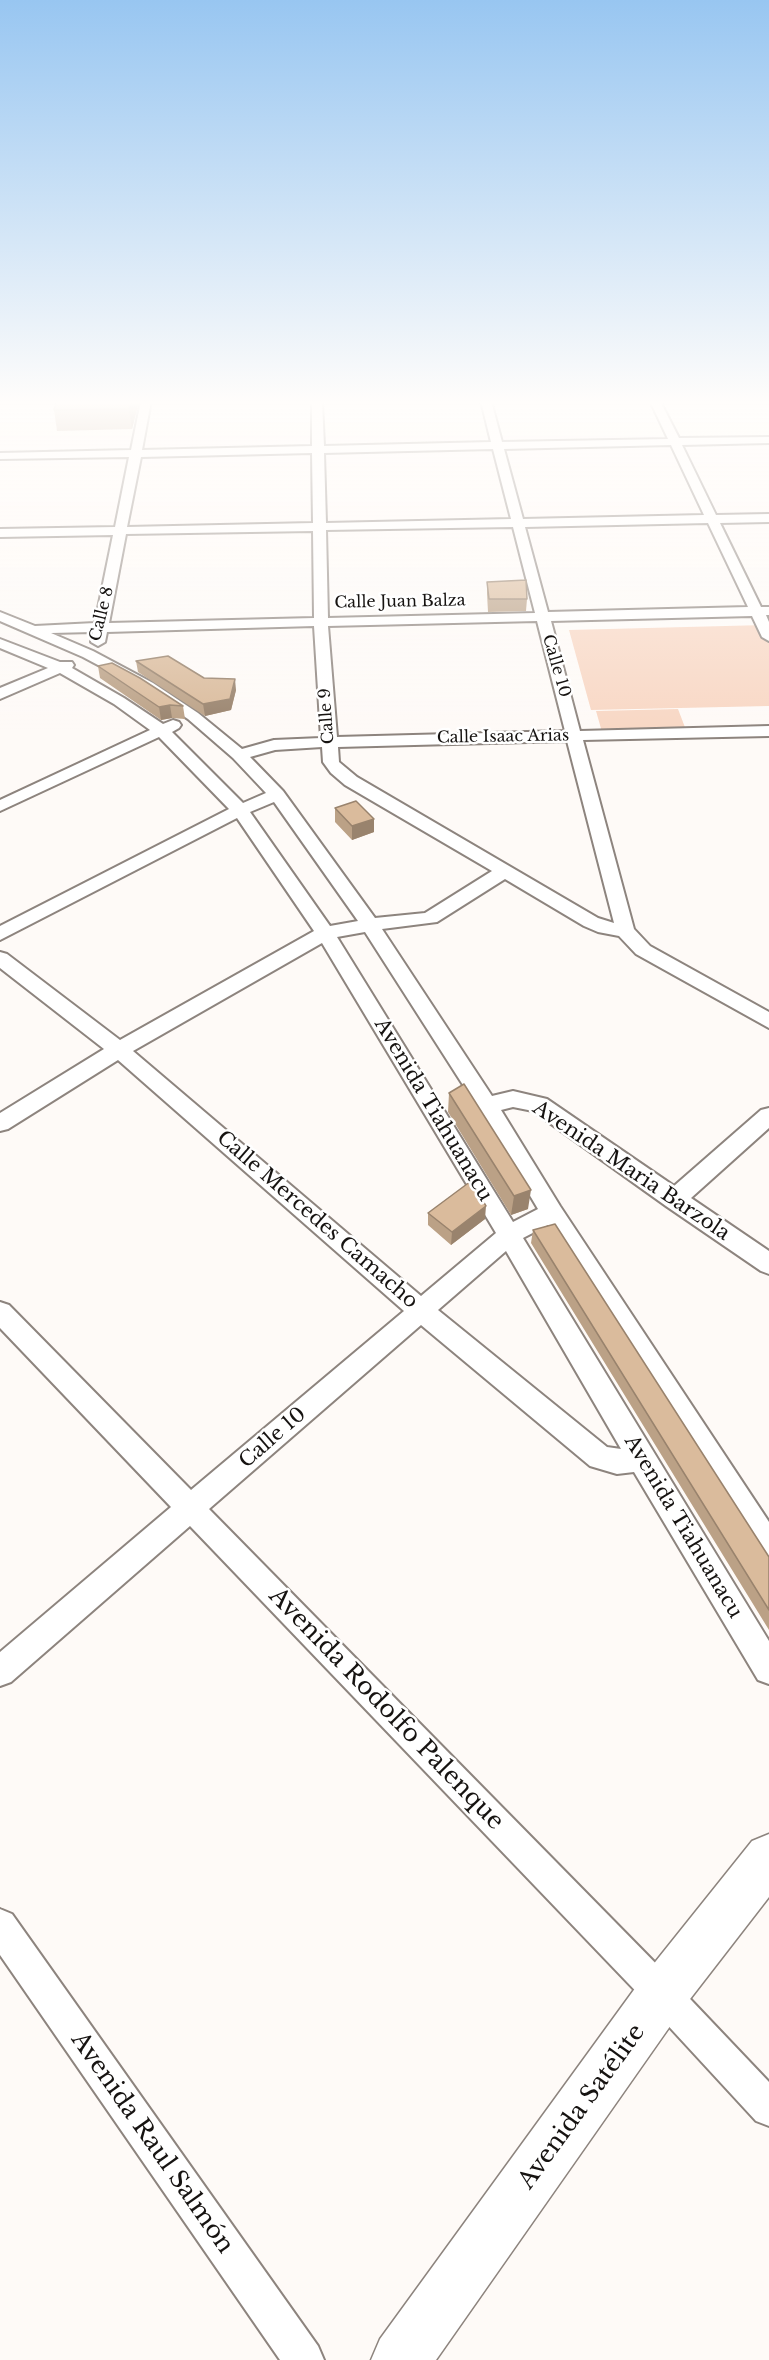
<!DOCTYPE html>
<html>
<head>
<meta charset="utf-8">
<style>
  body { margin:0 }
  canvas { display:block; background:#fefaf7 }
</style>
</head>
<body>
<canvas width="769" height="2360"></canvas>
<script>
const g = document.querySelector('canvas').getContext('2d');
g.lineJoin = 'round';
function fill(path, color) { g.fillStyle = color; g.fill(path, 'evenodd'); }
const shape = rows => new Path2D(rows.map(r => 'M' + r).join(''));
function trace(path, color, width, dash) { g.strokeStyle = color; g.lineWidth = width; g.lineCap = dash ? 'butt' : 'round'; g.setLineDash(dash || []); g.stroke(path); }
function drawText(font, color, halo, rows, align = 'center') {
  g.font = font + ' "Libre Baskerville",serif'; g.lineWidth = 5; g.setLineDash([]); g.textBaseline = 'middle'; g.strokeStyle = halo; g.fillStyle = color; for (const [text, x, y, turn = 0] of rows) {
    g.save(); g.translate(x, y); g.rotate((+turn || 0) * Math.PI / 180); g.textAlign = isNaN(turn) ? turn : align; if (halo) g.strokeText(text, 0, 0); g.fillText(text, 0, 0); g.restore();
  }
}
fill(shape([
  [765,625,769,633,769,706,591,710,569,630],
  [678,709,686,730,602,732,596,711]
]), '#f8d7c4');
const street = shape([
  [141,401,151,401,142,450,312,446,312,401,322,401,324,446,491,442,481,401,491,401,502,442,668,439,650,401,660,401,679,438,769,437,769,443,682,445,716,515,769,514,769,522,720,523,761,607,769,607,769,615,766,615,769,622,769,641,762,637,752,616,551,621,580,731,769,726,769,736,583,740,634,929,650,946,769,1012,769,1028,636,954,619,936,598,932,584,926,505,879,437,922,382,929,492,1096,513,1091,547,1099,674,1186,761,1110,769,1108,769,1128,691,1198,769,1251,769,1274,761,1271,666,1206,533,1111,513,1107,501,1110,560,1206,769,1522,769,1559,759,1555,548,1225,523,1238,769,1641,769,1684,758,1680,634,1472,617,1474,590,1466,421,1325,209,1509,674,1982,769,2082,769,2126,756,2121,650,2006,190,1526,11,1682,0,1686,0,1652,171,1507,0,1328,0,1302,9,1305,191,1490,404,1311,118,1060,8,1129,0,1131,0,1113,104,1049,0,968,0,952,7,954,120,1040,314,931,237,818,0,940,0,926,229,809,159,737,0,811,0,800,150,730,114,704,60,673,0,699,0,688,48,668,0,648,0,639,60,662,72,662,74,665,72,668,124,698,163,724,173,720,179,722,181,725,179,728,172,732,243,803,266,793,233,758,188,719,143,689,83,657,0,621,0,612,35,626,95,623,113,535,0,537,0,529,115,527,129,457,0,459,0,453,131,450,141,401],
  [671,445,704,515,523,519,504,449,671,445],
  [493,449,511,519,326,523,324,453,493,449],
  [312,453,313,523,127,527,141,457,312,453],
  [708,523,748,607,548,612,525,527,708,523],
  [513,527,535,613,328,618,326,530,513,527],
  [313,531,314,618,109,623,126,534,313,531],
  [537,621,565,731,337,737,328,626,537,621],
  [314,626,321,738,274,740,242,749,198,713,153,683,93,651,51,633,93,632,91,642,98,646,105,642,107,632,314,626],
  [567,741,614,923,598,918,357,777,339,762,338,747,567,741],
  [322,747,323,762,331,773,345,785,492,871,425,913,375,918,283,791,250,757,275,750,322,747],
  [274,802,358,921,330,926,250,812,274,802],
  [365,932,479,1110,538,1209,513,1222,337,937,365,932],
  [322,943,496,1233,421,1296,133,1051,322,943],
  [506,1251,621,1449,607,1447,438,1310,506,1251],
  [0,1909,12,1914,318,2346,324,2360,280,2360,0,1955,0,1909]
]);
const primary = shape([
  [769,1834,769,1897,680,2012,436,2360,371,2360,380,2339,644,1976,752,1841,769,1834]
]);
trace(street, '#8d847e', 4);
trace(primary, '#8d847e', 3);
fill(street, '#fff');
fill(primary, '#fff');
fill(shape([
  [139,401,132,429,57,431,54,410],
  [487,582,527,599,526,611,488,612,487,594],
  [136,661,204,678,236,690,231,710,205,716,138,672],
  [98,666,183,706,185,719,172,718,161,720,100,678],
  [335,808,374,832,352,840,335,822],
  [449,1093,528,1209,511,1215,448,1112],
  [428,1213,485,1219,451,1245,428,1225],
  [533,1230,769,1557,769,1630,531,1243]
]), '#bba186');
fill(shape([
  [131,401,139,401,132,429,129,409],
  [235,679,236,690,231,710,205,716,203,704],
  [170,705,172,718,161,720,159,707],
  [374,819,374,832,352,840,352,826],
  [531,1190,528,1209,511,1215,514,1196],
  [486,1206,485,1219,451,1245,452,1232]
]), '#99836d');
const building = shape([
  [57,401,131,401,129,409,54,410,57,401],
  [526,580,527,599,489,599,487,582,526,580],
  [168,656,204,678,235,679,230,699,203,704,136,661,168,656],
  [112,663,140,678,183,706,170,705,159,707,98,666,112,663],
  [356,801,374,819,352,826,335,808,356,801],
  [464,1084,531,1190,514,1196,449,1093,464,1084],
  [471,1181,486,1206,452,1232,428,1213,471,1181],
  [555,1224,769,1557,769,1610,533,1230,555,1224]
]);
fill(building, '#dabb9c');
trace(building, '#99836d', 1.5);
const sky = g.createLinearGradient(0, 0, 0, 732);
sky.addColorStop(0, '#98c6f1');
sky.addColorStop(0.55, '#fffdfb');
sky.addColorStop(1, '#fffdfb00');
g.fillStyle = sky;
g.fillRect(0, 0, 769, 732);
drawText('16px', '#161311', '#fff', [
  ["Calle Juan Balza",400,602,-1],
  ["Calle 8",102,614,-76],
  ["Calle 10",556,666,74],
  ["Calle 9",327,716,-94],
  ["Calle Isaac Arias",503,737,-1]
]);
drawText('20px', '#161311', '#fff', [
  ["Avenida Tiahuanacu",433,1110,59],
  ["Avenida Maria Barzola",631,1171,34],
  ["Calle Mercedes Camacho",317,1220,41],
  ["Calle 10",273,1438,-41],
  ["Avenida Tiahuanacu",683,1527,59]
]);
drawText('24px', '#161311', '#fff', [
  ["Avenida Rodolfo Palenque",386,1709,46],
  ["Avenida Satélite",582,2107,-54],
  ["Avenida Raul Salmón",152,2143,55]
]);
</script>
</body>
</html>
